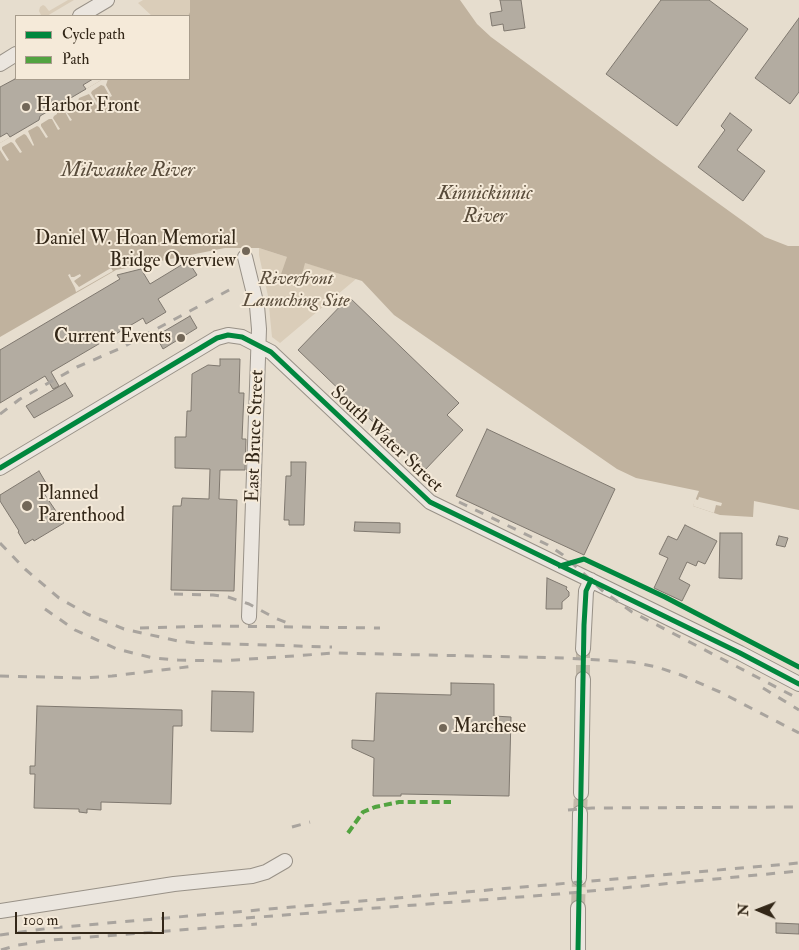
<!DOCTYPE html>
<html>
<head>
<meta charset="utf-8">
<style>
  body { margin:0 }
  #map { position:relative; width:799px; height:950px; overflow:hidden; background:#e6ddce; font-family:"IM FELL Double Pica",serif }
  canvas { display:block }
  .legend { position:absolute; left:15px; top:15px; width:175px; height:65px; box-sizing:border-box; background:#f5ead9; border:1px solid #a79c8c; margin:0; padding:6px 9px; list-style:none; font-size:15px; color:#332718 }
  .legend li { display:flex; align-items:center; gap:10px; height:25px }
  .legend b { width:25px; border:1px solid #a79c8c }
  .north { position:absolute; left:734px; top:885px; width:50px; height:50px; -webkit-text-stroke:4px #f5ead9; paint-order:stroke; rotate:271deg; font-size:14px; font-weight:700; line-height:20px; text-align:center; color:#332718 }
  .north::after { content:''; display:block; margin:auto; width:18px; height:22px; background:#332718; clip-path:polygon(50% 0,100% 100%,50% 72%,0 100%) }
  .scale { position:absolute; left:15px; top:912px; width:149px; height:22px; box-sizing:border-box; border:2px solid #332718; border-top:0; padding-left:6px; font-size:15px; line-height:18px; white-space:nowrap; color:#332718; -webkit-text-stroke:4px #f5ead9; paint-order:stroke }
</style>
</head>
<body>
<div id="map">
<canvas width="799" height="950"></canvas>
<ul class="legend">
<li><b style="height:6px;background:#00873e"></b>Cycle path</li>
<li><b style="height:6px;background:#52a340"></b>Path</li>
</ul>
<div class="north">N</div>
<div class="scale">100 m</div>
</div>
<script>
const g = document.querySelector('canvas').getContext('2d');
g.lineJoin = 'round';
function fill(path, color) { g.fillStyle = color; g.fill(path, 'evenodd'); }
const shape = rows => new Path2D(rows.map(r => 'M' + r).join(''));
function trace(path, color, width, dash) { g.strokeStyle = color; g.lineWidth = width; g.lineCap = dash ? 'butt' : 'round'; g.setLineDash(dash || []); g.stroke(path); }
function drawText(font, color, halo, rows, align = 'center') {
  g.font = font + ' "IM FELL Double Pica",serif'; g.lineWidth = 4; g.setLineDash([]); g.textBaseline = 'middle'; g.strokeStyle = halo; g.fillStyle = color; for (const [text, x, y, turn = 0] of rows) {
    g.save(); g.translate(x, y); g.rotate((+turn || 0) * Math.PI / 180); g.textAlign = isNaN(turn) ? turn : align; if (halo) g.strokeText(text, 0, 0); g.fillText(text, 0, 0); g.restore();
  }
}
fill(shape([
  [68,0,74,0,47,16,41,15,39,11,40,7,43,5,45,6,49,11],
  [143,0,190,0,190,12,188,16,152,16,138,3],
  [259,248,287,257,356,279,280,343,272,337,268,296,259,255]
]), '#dacdb9');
fill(shape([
  [190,0,460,0,477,24,491,37,657,159,765,237,788,246,799,246,799,510,754,501,753,517,720,515,693,506,699,491,636,478,617,469,394,315,362,281,305,263,299,286,279,280,287,257,259,248,225,248,116,270,0,337,0,143,33,124,32,121,103,79,189,79,188,16,190,12]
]), '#c0b29e');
fill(shape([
  [103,79,108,79,106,85,112,96,110,97,104,86,101,85,92,91,91,93,98,104,96,105,89,94,79,98,78,101,85,112,83,113,76,102,74,102,66,107,65,110,72,120,70,121,64,110,61,110,57,112,57,114,54,116,53,118,60,129,58,130,52,119,49,119,41,124,41,126,48,137,46,138,39,127,37,126,28,131,34,145,33,146,26,135,24,134,16,139,15,141,22,152,20,153,13,143,11,142,2,147,2,149,9,160,7,161,0,150,0,143,33,124,32,121],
  [111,268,113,271,76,292,75,288,68,275,70,274,71,277,74,277,80,274,81,276,74,281,79,287],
  [699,497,722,503,721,506,716,505,714,513,693,506,695,499,698,500]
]), '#e6ddce');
const building = shape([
  [500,0,521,0,525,28,504,31,503,24,492,26,490,13,502,11,500,0],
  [661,0,709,0,748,29,677,126,606,74,661,0],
  [799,18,799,92,790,104,755,78,799,18],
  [15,79,93,79,83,85,86,89,40,116,39,120,10,137,7,133,0,137,0,87,15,79],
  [730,113,752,130,737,150,765,171,743,201,698,167,725,130,721,126,730,113],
  [188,261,197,275,158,299,166,312,146,324,143,318,51,372,59,386,53,389,45,376,0,403,0,350,120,279,117,275,141,269,150,284,188,261],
  [349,297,459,403,447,415,463,430,424,471,298,350,349,297],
  [190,316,197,328,163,349,156,336,190,316],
  [220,359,240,359,239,393,244,393,242,439,246,439,245,470,220,470,219,499,237,500,234,591,171,590,173,506,181,506,182,498,209,499,210,469,175,468,175,437,186,437,187,411,191,411,192,374,208,365,220,366,220,359],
  [65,383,73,396,34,418,26,406,65,383],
  [487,429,615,489,584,555,456,496,487,429],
  [291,462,306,462,304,525,289,525,289,520,284,520,286,476,291,476,291,462],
  [39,471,49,488,43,492,64,523,34,541,33,539,25,544,18,532,19,531,0,501,0,495,39,471],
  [355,522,400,523,400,533,354,531,355,522],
  [685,525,717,541,705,564,698,561,696,566,687,562,679,579,690,585,682,601,654,588,668,558,659,554,668,536,677,540,685,525],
  [720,533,742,533,742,579,719,578,720,533],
  [779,536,788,538,785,547,776,545,779,536],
  [547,578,567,587,566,589,569,592,569,596,562,602,562,609,546,609,547,578],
  [451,683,494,684,494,716,511,717,509,796,401,794,401,796,373,796,374,758,352,748,352,740,374,741,376,693,451,695,451,683],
  [212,691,254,692,253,732,211,731,212,691],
  [37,706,182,710,182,726,173,726,171,804,101,802,101,810,87,809,87,813,79,812,79,809,34,808,35,774,30,774,30,766,35,766,37,706],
  [776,923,799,924,799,934,776,933,776,923]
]);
fill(building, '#b3aca1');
trace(building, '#7f786f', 1);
trace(shape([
  [583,679,583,649],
  [580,813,581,793],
  [578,908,579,878]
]), '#c2b9aa', 14, [14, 7]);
const minor = shape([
  [80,16,107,0],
  [0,64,16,54],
  [245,257,257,306,259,329,249,617],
  [0,468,217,338,228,335,242,337,271,352,430,502,740,653,799,684],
  [583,649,586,591,591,580],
  [581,793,583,679],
  [579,878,580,813],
  [0,911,174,884,252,876,266,872,285,861],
  [578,950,578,908]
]);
trace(minor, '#989187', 16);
trace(minor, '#ebe6df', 14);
trace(shape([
  [0,414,20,399,77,367,121,348,231,289],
  [459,502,548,545,563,555,604,592,632,612,799,699],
  [0,543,25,569,59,598,87,614,124,629,178,641,197,643,332,647],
  [174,594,213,595,228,597,249,604,275,618,290,624],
  [45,609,75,630,117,649,153,658,178,660,221,661,335,653,566,658,632,662,657,667,681,675,720,692,799,733],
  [140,628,216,626,380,628],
  [0,676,84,678,112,676,195,666],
  [763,688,799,710],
  [568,810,592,808,799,807],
  [292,827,310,822],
  [246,918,559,894,799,871],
  [0,935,51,928,799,863],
  [1,950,18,945,52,940,257,924]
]), '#a9a49e', 3, [9, 9]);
trace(shape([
  [348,833,363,812,375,807,399,802,451,802]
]), '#52a340', 4, [8, 4]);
trace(shape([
  [0,468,217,338,228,335,242,337,271,352,430,502,740,653,799,684],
  [560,566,584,559,665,597,799,667],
  [578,950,584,625,586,591,591,580]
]), '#00873e', 5);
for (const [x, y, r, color] of [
  [26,107,5,"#726758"],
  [246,251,5,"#726758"],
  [181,338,5,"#726758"],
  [27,506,6,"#726758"],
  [443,728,5,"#726758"]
]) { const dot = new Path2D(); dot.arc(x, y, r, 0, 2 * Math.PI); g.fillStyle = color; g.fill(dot); trace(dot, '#f5ead9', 2); }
drawText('19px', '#332718', '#f5ead9', [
  ["Harbor Front",36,107],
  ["Daniel W. Hoan Memorial",236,240,"right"],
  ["Bridge Overview",236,262,"right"],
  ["Current Events",171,338,"right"],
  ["Planned",38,495],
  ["Parenthood",38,517],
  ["Marchese",453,728]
], 'left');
drawText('italic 19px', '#5a4d3c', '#f5ead9', [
  ["Riverfront",296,280],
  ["Launching Site",296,302]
]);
drawText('19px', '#332718', '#f5ead9', [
  ["East Bruce Street",256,436,-88],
  ["South Water Street",386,440,43]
]);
drawText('italic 20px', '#584b3a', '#f5ead9', [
  ["Milwaukee River",128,172],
  ["Kinnickinnic",485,195],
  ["River",485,218]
]);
</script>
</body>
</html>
